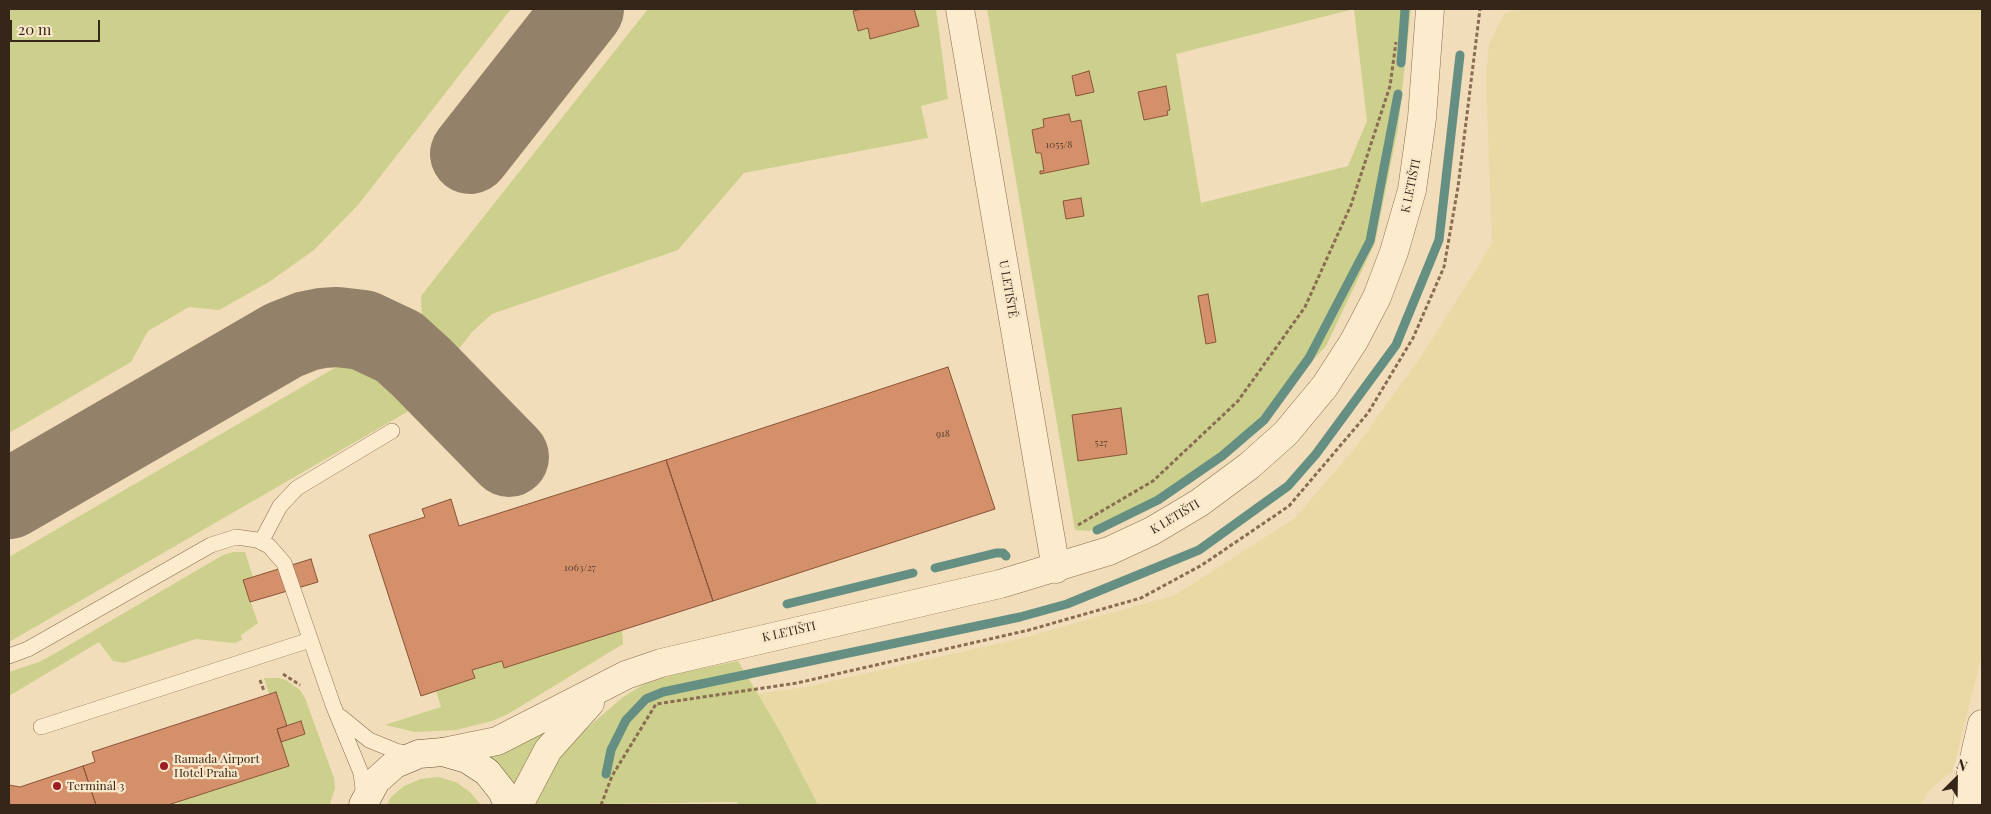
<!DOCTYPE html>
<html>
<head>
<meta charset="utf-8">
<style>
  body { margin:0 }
  #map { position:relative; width:1991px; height:814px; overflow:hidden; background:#f1ddb9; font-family:"Playfair Display",serif }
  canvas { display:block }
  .frame { position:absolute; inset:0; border:10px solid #362519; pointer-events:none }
  .north { position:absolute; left:1931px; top:754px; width:50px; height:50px; -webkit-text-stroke:4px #f8e8c9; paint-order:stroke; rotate:23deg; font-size:14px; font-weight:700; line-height:20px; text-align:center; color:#362519 }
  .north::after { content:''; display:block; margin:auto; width:18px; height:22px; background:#362519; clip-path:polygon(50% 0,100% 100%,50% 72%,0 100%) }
  .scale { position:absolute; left:10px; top:20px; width:90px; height:22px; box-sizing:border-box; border:2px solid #362519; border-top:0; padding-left:6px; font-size:15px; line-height:18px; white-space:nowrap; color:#362519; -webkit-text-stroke:4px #f8e8c9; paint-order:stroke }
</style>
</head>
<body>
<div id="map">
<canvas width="1991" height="814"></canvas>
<div class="frame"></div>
<div class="north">N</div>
<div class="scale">20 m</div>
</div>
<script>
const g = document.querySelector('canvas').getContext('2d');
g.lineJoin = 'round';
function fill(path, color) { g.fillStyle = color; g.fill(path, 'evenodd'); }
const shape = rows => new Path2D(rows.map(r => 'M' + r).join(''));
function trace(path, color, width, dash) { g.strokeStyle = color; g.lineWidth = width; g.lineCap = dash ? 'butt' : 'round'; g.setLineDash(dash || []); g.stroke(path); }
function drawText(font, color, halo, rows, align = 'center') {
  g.font = font + ' "Playfair Display",serif'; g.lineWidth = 4.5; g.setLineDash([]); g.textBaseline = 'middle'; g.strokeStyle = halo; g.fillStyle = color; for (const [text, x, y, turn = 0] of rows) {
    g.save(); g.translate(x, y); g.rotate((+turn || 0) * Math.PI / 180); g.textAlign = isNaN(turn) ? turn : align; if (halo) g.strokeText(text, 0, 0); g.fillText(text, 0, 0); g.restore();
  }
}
fill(shape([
  [1520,9,1982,9,1982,654,1953,771,1930,789,1920,805,818,805,781,733,757,694,806,687,1023,638,1175,595,1294,519,1355,448,1424,352,1492,244,1486,79,1489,44,1504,14]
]), '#e8d9a5');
fill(shape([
  [9,9,511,9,358,205,314,250,269,282,219,310,189,307,148,331,131,362,9,433],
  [648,9,862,9,853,12,858,31,868,28,871,39,918,27,914,9,936,9,948,99,921,106,928,138,744,173,678,250,492,314,472,332,451,359,445,355,429,333,422,318,421,296],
  [987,9,1411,9,1398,128,1375,243,1326,346,1239,440,1162,497,1089,531,1075,530],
  [1354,9,1367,121,1348,166,1201,203,1176,54],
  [1089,72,1094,92,1076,96,1072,76],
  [1166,86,1170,109,1167,111,1167,115,1144,120,1138,92],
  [1081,120,1089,164,1040,174,1040,171,1044,171,1041,153,1036,153,1032,130],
  [1081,198,1084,216,1066,219,1063,201],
  [1207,294,1216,342,1206,344,1198,296],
  [1120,409,1127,454,1079,461,1072,415],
  [345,362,367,363,392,373,413,392,419,400,419,405,9,642,9,557],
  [234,552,245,552,253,577,243,580,258,623,241,635,242,640,234,643,196,639,124,663,113,661,99,642,9,696,9,672,39,662,54,654,223,555],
  [622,629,623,644,508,714,492,721,456,730,415,732,385,725,441,707,436,691,475,678,472,670,502,661,504,668],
  [738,661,781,733,818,805,738,805,737,802,533,805,557,760,578,736,623,697,646,683,680,673],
  [264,678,278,678,286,680,300,690,305,698,334,778,335,788,330,804,180,805,178,802,288,766,281,742,305,734,301,721,287,726,276,693,269,694],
  [550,726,515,786,488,757,489,754],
  [438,777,456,782,470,792,481,805,387,805,391,797,404,786,421,779]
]), '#ccd08c');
trace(shape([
  [1401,63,1405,9],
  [1097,530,1158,500,1222,456,1264,420,1309,358,1370,241,1398,94],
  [935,568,996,553,1003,553,1006,556],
  [787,604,913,573],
  [606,774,611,750,626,720,646,699,663,692,1020,617,1067,604,1199,550,1288,486,1316,454,1396,345,1439,240,1460,55]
]), '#658f82', 9);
trace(shape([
  [470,154,584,9],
  [9,499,284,340,307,331,322,328,337,327,363,330,399,347,422,368,509,457]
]), '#948169', 80);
const building = shape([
  [863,9,914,9,919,26,870,39,868,28,858,31,853,11,863,9],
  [1089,71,1094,92,1076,96,1072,76,1089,71],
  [1166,86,1170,110,1167,111,1168,115,1144,120,1138,92,1166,86],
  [1069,114,1071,122,1081,120,1089,164,1040,174,1040,171,1044,171,1041,153,1036,153,1032,130,1044,127,1043,119,1069,114],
  [1081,198,1084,216,1066,219,1063,201,1081,198],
  [1208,294,1216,342,1206,344,1198,296,1208,294],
  [948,367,995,509,713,601,666,460,948,367],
  [1121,408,1127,454,1078,461,1072,415,1121,408],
  [666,460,713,601,504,668,502,661,472,670,475,678,421,696,369,535,425,517,422,509,451,499,459,526,666,460],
  [311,559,318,582,250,602,243,580,311,559],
  [276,692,287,726,277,729,289,766,168,805,96,805,83,766,95,762,92,752,276,692],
  [301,721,305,734,281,742,277,729,301,721],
  [83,766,96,805,9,805,9,785,20,787,83,766]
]);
fill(building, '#d3906b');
trace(building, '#8a5336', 1);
const service = shape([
  [261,542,280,506,297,488,392,431],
  [9,656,28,649,211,545,236,537,257,540,269,546,284,563,333,705,361,773,364,797],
  [341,717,369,740,396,751,412,754],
  [41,727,310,640]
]);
const minor = shape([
  [960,9,1056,569],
  [1967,805,1971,772,1982,724]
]);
const tertiary = shape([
  [443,752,497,741,626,675,661,663,1000,584,1109,551,1152,531,1199,503,1249,466,1286,433,1325,386,1354,341,1377,297,1394,252,1412,190,1422,118,1430,9],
  [519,805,548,750,590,703]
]);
const secondary = shape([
  [363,805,376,781,395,764,419,754,443,752,467,759,487,772,502,791,508,805]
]);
trace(service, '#896c52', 16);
trace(minor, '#896c52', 29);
trace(tertiary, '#896c52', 29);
trace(secondary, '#6a4d36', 29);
trace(shape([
  [1078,525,1153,481,1238,401,1305,307,1351,205,1390,86,1396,42],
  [283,674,300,685],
  [260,680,264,691],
  [601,805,612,776,656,704,797,683,1029,630,1141,598,1202,565,1289,506,1368,413,1413,338,1444,267,1458,187,1480,9]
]), '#896c52', 3, [4, 2.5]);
trace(service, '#fcebcc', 15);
trace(minor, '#fcebcc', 28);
trace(tertiary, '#fcebcc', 28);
trace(secondary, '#fcebcc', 28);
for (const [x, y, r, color] of [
  [164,766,5,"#9d1d25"],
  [57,786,5,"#9d1d25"]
]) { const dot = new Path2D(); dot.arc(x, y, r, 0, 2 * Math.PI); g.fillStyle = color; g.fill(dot); trace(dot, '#f8e8c9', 2); }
drawText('10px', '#5d402e', null, [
  ["1055/8",1059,145],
  ["918",943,434],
  ["527",1101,443],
  ["1063/27",580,568]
]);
drawText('12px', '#362519', '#f8e8c9', [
  ["K LETIŠTI",1411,186,-78],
  ["U LETIŠTĚ",1008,289,80],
  ["K LETIŠTI",1175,517,-31],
  ["K LETIŠTI",789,632,-13]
]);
drawText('12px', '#362519', '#f8e8c9', [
  ["Ramada Airport",174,759],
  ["Hotel Praha",174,773],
  ["Terminál 3",67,786]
], 'left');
</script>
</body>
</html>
